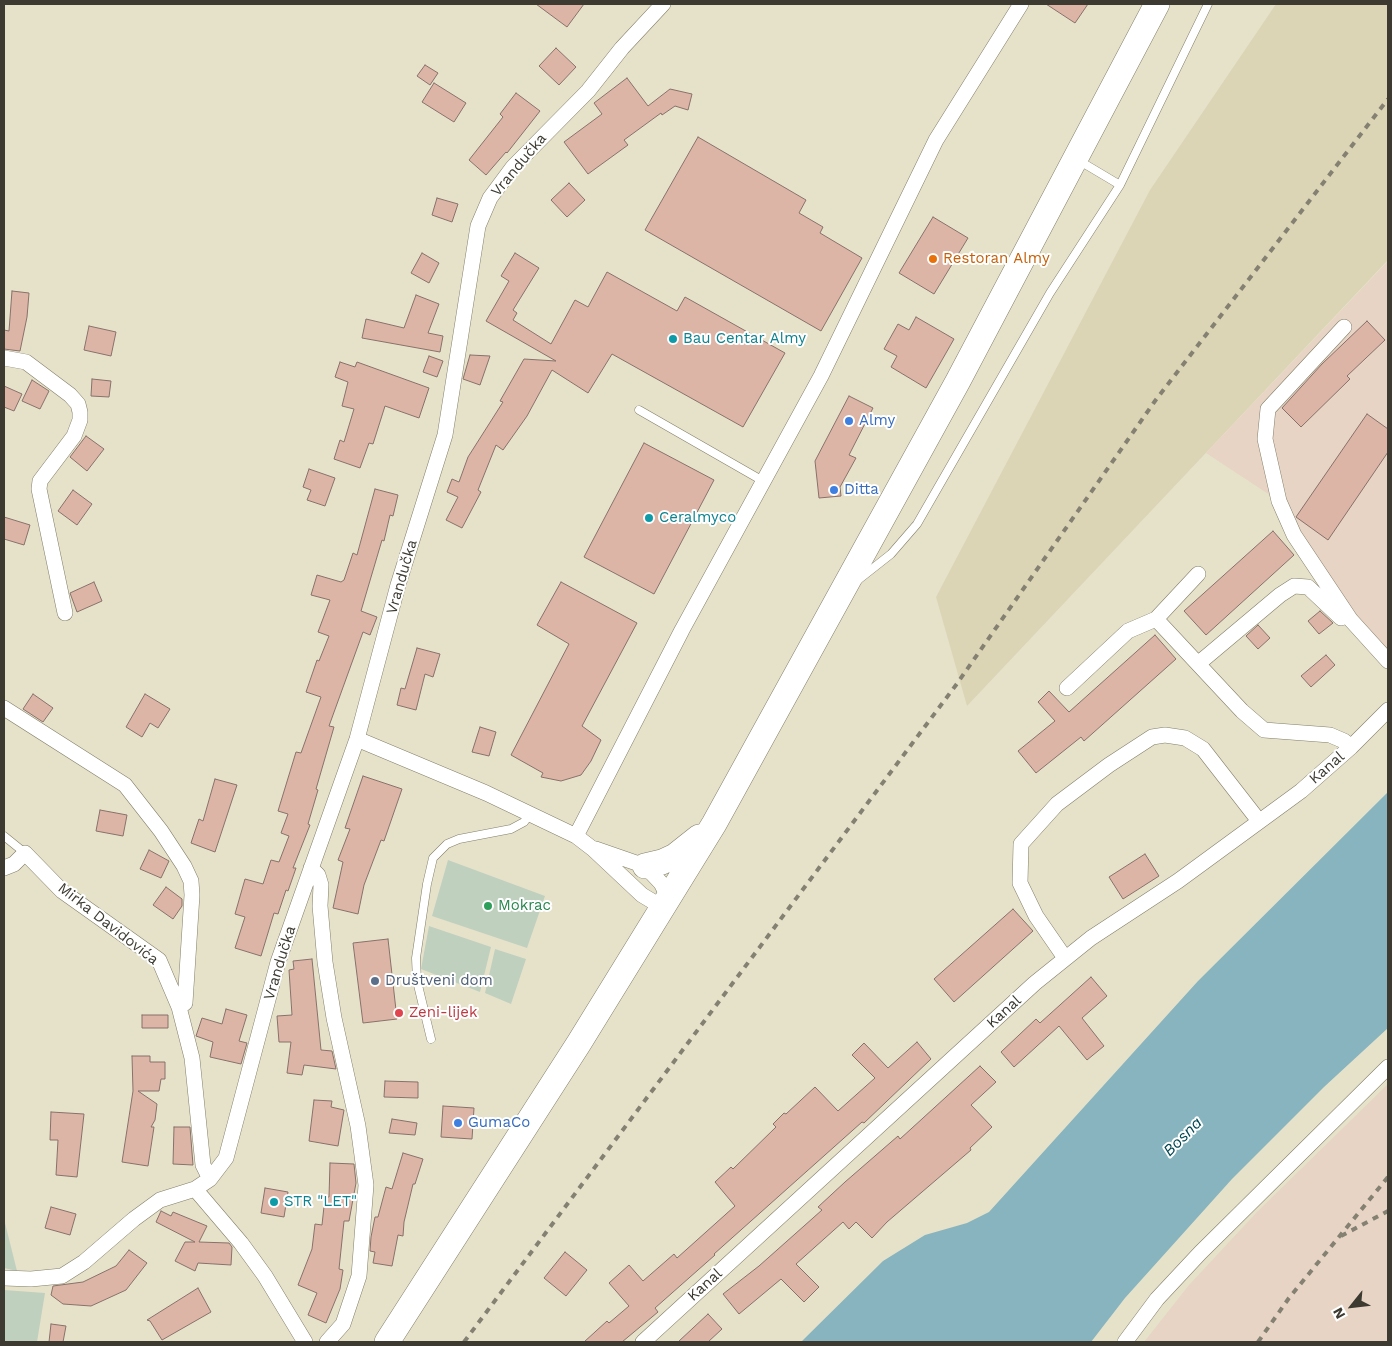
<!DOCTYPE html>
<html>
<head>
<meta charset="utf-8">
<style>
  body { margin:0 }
  #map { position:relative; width:1392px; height:1346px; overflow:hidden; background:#e6e2ca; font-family:"Work Sans",sans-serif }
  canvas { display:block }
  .frame { position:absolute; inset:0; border:5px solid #3c3a31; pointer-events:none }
  .north { position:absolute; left:1327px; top:1281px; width:50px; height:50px; -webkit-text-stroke:4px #fff; paint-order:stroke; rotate:241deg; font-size:14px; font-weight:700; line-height:20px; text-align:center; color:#3c3a31 }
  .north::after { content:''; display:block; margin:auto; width:18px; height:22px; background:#3c3a31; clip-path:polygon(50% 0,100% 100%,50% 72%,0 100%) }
</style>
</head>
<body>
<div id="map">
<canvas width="1392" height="1346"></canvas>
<div class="frame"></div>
<div class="north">N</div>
</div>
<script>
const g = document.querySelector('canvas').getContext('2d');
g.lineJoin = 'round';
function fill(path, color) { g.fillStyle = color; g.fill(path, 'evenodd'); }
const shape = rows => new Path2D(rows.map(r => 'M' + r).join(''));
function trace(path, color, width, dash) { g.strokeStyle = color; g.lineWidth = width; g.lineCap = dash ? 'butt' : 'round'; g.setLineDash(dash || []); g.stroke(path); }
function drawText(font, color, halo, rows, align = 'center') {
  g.font = font + ' "Work Sans",sans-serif'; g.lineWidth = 4; g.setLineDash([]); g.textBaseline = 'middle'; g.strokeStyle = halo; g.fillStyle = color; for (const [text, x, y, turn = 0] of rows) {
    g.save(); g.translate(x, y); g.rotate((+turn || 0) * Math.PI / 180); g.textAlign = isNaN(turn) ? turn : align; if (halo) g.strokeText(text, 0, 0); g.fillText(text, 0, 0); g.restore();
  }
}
fill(shape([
  [1276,4,1388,4,1388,260,967,706,936,597,1150,190]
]), '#dbd5b6');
fill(shape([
  [1388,261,1388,661,1279,501,1206,453],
  [1388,1084,1388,1342,1144,1342,1189,1285,1257,1212]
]), '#e7d4c4');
fill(shape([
  [448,860,545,896,527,948,432,916],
  [429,926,491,947,480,992,421,969],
  [495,949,526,959,511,1004,485,993],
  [4,1219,17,1271,4,1268],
  [4,1290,45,1293,37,1342,4,1342]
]), '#c0d0be');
fill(shape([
  [1388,792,1388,1028,1324,1087,1232,1179,1125,1298,1091,1342,801,1342,883,1261,925,1235,967,1223,989,1212,1198,981]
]), '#87b4be');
const building = shape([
  [536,4,584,4,567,27,536,4],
  [1046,4,1088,4,1075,23,1046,4],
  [556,48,576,67,559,85,539,66,556,48],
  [425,65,438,73,430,85,417,76,425,65],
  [627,78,648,106,670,89,692,94,688,110,675,106,662,115,661,113,624,140,628,145,588,174,564,142,602,114,594,103,627,78],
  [434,83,466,103,454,122,422,102,434,83],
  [516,93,540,111,507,153,506,152,486,175,469,160,503,117,500,114,516,93],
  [698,137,806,200,799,213,823,227,820,233,862,258,821,331,645,230,698,137],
  [569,183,585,200,567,217,551,200,569,183],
  [437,198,458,204,452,222,432,215,437,198],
  [933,217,968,238,934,294,899,273,933,217],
  [422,253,439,263,429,283,411,273,422,253],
  [515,253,539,268,513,310,517,313,513,320,551,344,575,300,588,307,607,272,677,311,685,297,785,353,743,427,612,354,588,393,552,370,527,416,503,450,496,445,478,490,481,492,462,528,446,520,458,497,447,492,452,479,459,482,468,457,503,402,500,401,524,359,556,361,486,321,509,281,501,276,515,253],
  [12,291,29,293,27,317,20,351,4,349,4,330,9,331,12,291],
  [416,295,439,304,428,333,443,336,440,352,362,338,366,319,404,328,416,295],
  [916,317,954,339,926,388,891,367,897,356,884,349,898,324,909,330,916,317],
  [1367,321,1385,340,1347,376,1350,379,1301,427,1282,408,1322,364,1367,321],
  [89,326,116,332,111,356,84,350,89,326],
  [470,355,490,356,480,385,463,379,470,355],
  [429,356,443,361,437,377,423,372,429,356],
  [340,362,355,367,357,362,429,388,419,418,385,406,373,444,369,443,360,468,334,459,340,440,344,442,354,409,342,406,348,382,335,377,340,362],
  [92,379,111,381,109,397,91,396,92,379],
  [32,380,49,391,40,409,22,401,32,380],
  [4,386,22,394,14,411,4,407,4,386],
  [849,396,873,408,849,455,856,458,840,487,841,496,819,498,815,461,849,396],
  [1367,414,1388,429,1388,452,1328,540,1296,517,1367,414],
  [86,436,104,449,87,471,70,457,86,436],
  [644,443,714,480,654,594,584,557,644,443],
  [309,469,335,478,325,506,307,500,311,490,303,487,309,469],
  [375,489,398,495,393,516,390,515,384,541,382,540,361,611,377,617,370,635,363,632,329,726,334,727,316,789,318,790,308,824,310,825,293,868,296,868,288,891,286,890,278,914,274,913,261,956,235,948,245,917,235,914,245,879,263,884,271,860,279,862,289,836,281,833,288,814,278,811,296,752,301,753,321,697,306,692,317,660,319,661,329,636,318,632,330,600,311,595,317,575,341,582,344,580,353,553,357,555,375,489],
  [73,490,92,504,77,525,58,511,73,490],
  [4,517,30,525,24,545,4,539,4,517],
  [1273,531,1294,555,1206,635,1184,611,1273,531],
  [94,582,102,601,77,612,70,593,94,582],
  [561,582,637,623,582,726,601,740,591,761,581,775,561,781,541,777,543,773,511,755,569,644,537,625,561,582],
  [1320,611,1333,623,1319,634,1308,621,1320,611],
  [1258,625,1270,638,1258,649,1246,636,1258,625],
  [1155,635,1176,659,1084,741,1081,737,1036,773,1018,751,1055,721,1038,702,1049,691,1069,712,1155,635],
  [417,648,440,654,433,677,425,674,416,710,397,705,401,688,405,689,417,648],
  [1326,655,1335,665,1311,687,1301,676,1326,655],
  [33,694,53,708,43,722,23,709,33,694],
  [145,694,170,709,158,728,150,723,142,737,126,727,145,694],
  [480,727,496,732,489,756,472,752,480,727],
  [363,776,402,789,384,841,381,840,364,885,358,914,333,908,343,862,338,860,350,829,345,828,363,776],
  [215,779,237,785,215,852,191,843,199,819,203,821,215,779],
  [100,810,127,815,123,836,96,831,100,810],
  [149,850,169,861,161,878,140,869,149,850],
  [1145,854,1159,876,1123,899,1109,877,1145,854],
  [166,887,182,899,182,906,173,919,153,905,166,887],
  [1013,909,1033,931,954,1002,934,979,1013,909],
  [388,939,397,1019,363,1023,353,943,388,939],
  [312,959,321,1050,332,1051,336,1069,304,1065,302,1075,287,1073,291,1042,279,1042,277,1016,292,1015,289,970,294,969,293,961,312,959],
  [1091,977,1107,996,1082,1018,1104,1046,1087,1060,1059,1026,1014,1067,1001,1052,1036,1019,1040,1023,1091,977],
  [226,1009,247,1015,239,1041,247,1043,241,1064,210,1057,213,1042,196,1036,202,1018,222,1024,226,1009],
  [142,1015,168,1015,168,1028,142,1028,142,1015],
  [917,1042,931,1059,864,1123,862,1122,714,1254,715,1255,655,1308,658,1312,622,1342,584,1342,607,1321,609,1323,629,1306,609,1283,629,1265,643,1281,674,1254,677,1258,735,1206,715,1182,731,1167,733,1169,776,1127,773,1124,784,1113,786,1114,815,1087,838,1111,875,1078,852,1055,864,1043,888,1068,917,1042],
  [132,1056,150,1056,150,1062,165,1062,165,1079,161,1079,159,1091,138,1091,157,1104,155,1120,151,1127,154,1127,148,1166,122,1162,133,1091,132,1056],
  [980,1066,996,1082,971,1105,992,1127,970,1148,971,1150,887,1222,872,1238,856,1222,849,1229,843,1222,796,1264,819,1287,804,1302,781,1279,739,1314,723,1294,759,1266,822,1210,818,1207,845,1182,898,1136,900,1139,980,1066],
  [385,1081,418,1082,418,1098,384,1097,385,1081],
  [314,1100,332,1101,331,1107,344,1110,338,1146,309,1141,314,1100],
  [443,1106,474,1108,472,1139,441,1137,443,1106],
  [51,1112,84,1114,77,1177,56,1175,58,1140,50,1140,51,1112],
  [392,1119,417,1123,415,1135,389,1133,392,1119],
  [174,1127,190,1127,193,1165,173,1164,174,1127],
  [403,1153,423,1159,415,1184,413,1184,404,1222,403,1236,398,1235,392,1266,373,1263,375,1252,370,1251,371,1237,375,1217,378,1217,386,1187,392,1189,403,1153],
  [330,1163,354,1164,356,1183,349,1221,344,1221,339,1269,343,1270,340,1289,326,1323,308,1315,317,1293,298,1285,312,1249,315,1224,322,1225,325,1197,329,1197,330,1163],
  [265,1188,288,1192,284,1217,261,1213,265,1188],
  [51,1207,76,1214,70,1235,45,1228,51,1207],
  [161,1211,171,1216,173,1212,207,1226,199,1242,229,1243,232,1247,231,1265,198,1263,195,1271,175,1261,185,1242,195,1242,156,1222,161,1211],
  [129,1250,147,1263,126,1290,91,1306,63,1304,51,1295,53,1286,83,1282,116,1266,129,1250],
  [565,1252,587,1270,566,1296,544,1278,565,1252],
  [198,1288,211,1312,162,1340,150,1321,147,1320,198,1288],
  [708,1314,722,1329,708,1342,678,1342,708,1314],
  [51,1324,66,1326,63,1342,49,1342,51,1324]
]);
fill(building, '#ddb5a7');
trace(building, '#887169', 1);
const service = shape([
  [1078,160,1120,185],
  [639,410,763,481],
  [858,580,891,554,917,524,1050,293,1120,185,1208,4],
  [4,836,25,853],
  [431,1039,417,981,416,958,427,884,433,858,447,844,459,839,511,829,524,822,530,814]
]);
const minor = shape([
  [1344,327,1268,409,1265,439,1279,501,1294,535,1350,619,1388,661],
  [4,358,26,362,70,395,78,404,80,412,80,420,74,436,40,481,39,489,65,613],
  [1156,619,1242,711,1264,730,1330,735,1344,741,1351,747],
  [1199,663,1280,595,1294,586,1308,587,1341,618],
  [1067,688,1128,631,1156,619,1198,574],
  [4,708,125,785,161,831,184,866,191,881,192,895,185,1003,179,1007],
  [357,739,486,793,576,836,593,849,642,895,662,907],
  [576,836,682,630,821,376,936,140,1021,4],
  [596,849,645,866,661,883,668,897],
  [4,868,14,864,25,853,62,891,159,960,179,1007,192,1058,203,1165,210,1179],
  [311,868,318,875,321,885,320,906,325,962,334,1018,358,1126,366,1185,359,1276,343,1324,327,1342],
  [1065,958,1036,916,1020,883,1021,844,1057,804,1109,765,1152,737,1165,735,1185,738,1203,749,1259,821],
  [195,1189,241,1243,265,1276,305,1342],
  [4,1278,31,1279,62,1276,84,1262,134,1219,160,1200,195,1189,210,1179,226,1158,278,962,357,739,398,585,445,435,478,226,490,198,513,167,588,91,622,48,663,4],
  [643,1342,1035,983,1091,938,1178,881,1301,791,1351,747,1388,710],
  [1125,1342,1157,1299,1200,1253,1388,1067]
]);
const primary = shape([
  [645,866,662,862,675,856,699,837],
  [387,1342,579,1043,714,824,958,381,1157,4]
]);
trace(service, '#827e68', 9);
trace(minor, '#827e68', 16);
trace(primary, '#827e68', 26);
trace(service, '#fff', 8);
trace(minor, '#fff', 15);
trace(primary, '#fff', 25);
trace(shape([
  [1341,1236,1388,1211],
  [464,1342,956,685,1155,401,1388,99],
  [1258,1342,1289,1298,1388,1177]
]), '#848172', 4, [6, 6]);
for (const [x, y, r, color] of [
  [933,259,5,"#e8710a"],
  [673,339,5,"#0f9aa8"],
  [849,421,5,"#3f7fe0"],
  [834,490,5,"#3f7fe0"],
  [649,518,5,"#0f9aa8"],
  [488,906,5,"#2e9e5b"],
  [375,981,5,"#5c6f8a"],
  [399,1013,5,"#e0444e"],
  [458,1123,5,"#3f7fe0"],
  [274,1202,5,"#0f9aa8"]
]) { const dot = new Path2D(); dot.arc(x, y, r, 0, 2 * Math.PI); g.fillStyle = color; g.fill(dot); trace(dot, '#fff', 2); }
drawText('15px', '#3c3a31', '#fff', [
  ["Vrandučka",519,165,-50],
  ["Vrandučka",402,577,-74],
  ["Kanal",1327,768,-41],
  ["Mirka Davidovića",108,924,38],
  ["Vrandučka",280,963,-73],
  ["Kanal",1004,1012,-42],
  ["Kanal",705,1285,-42]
]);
drawText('15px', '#c56008', '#fff', [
  ["Restoran Almy",943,259]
], 'left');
drawText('15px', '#0d838f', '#fff', [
  ["Bau Centar Almy",683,339],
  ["Ceralmyco",659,518],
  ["STR \"LET\"",284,1202]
], 'left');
drawText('15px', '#366cbe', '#fff', [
  ["Almy",859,421],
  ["Ditta",844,490],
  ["GumaCo",468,1123]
], 'left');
drawText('15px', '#27864d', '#fff', [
  ["Mokrac",498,906]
], 'left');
drawText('15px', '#4e5e75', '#fff', [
  ["Društveni dom",385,981]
], 'left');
drawText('15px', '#be3a42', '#fff', [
  ["Zeni-lijek",409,1013]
], 'left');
drawText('italic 16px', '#014753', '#fff', [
  ["Bosna",1183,1137,-45]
]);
</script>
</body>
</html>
